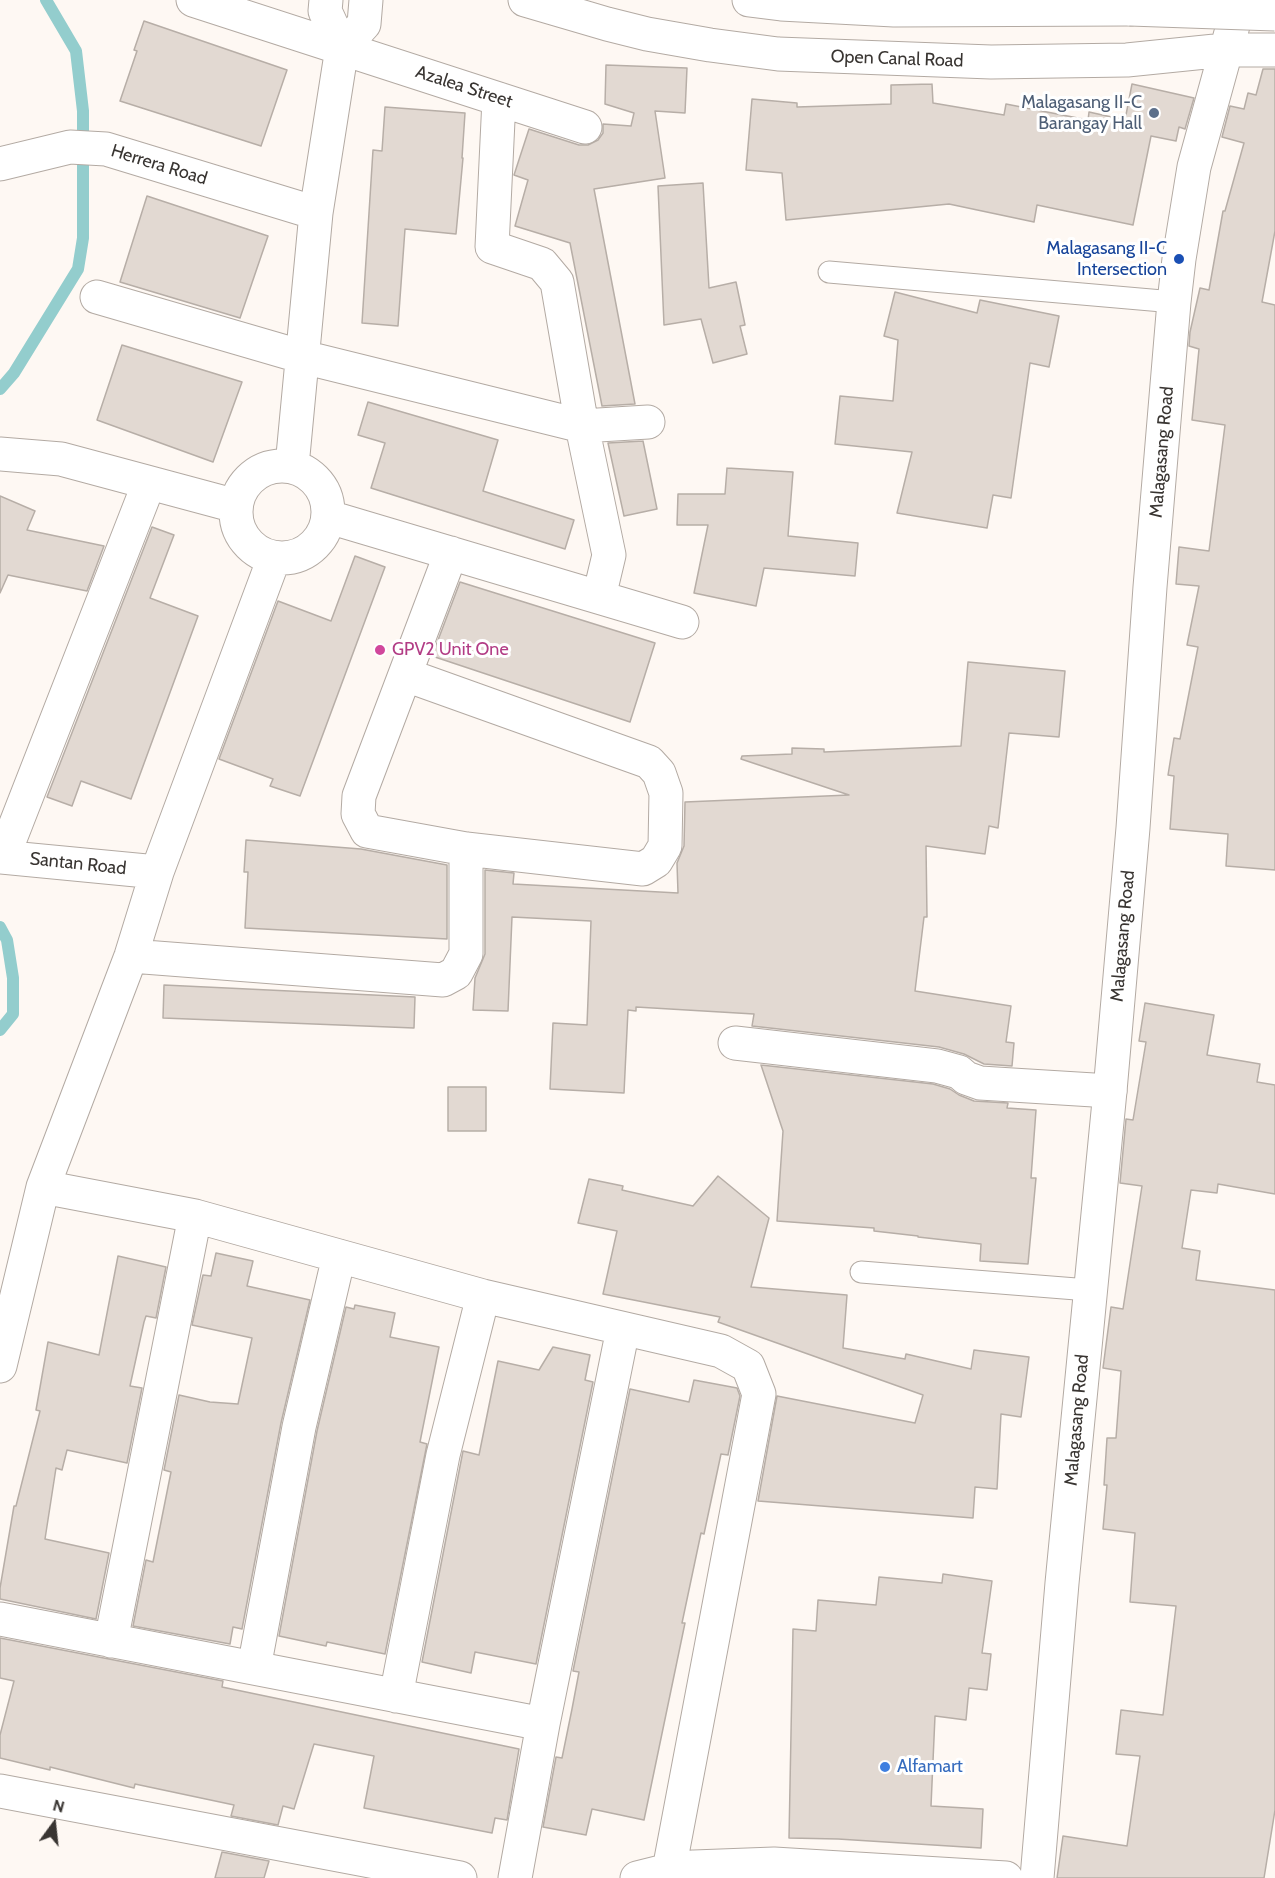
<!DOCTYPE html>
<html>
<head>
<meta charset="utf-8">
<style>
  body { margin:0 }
  #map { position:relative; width:1275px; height:1878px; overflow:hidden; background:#fef8f3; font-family:Cabin,sans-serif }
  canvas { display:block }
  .north { position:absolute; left:24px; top:1794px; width:60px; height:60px; -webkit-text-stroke:4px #fff; paint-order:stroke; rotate:15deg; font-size:16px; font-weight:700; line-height:24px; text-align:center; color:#393532 }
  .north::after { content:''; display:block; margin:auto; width:21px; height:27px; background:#393532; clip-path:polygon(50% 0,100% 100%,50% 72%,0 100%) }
</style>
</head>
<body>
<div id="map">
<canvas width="1275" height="1878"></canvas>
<div class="north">N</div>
</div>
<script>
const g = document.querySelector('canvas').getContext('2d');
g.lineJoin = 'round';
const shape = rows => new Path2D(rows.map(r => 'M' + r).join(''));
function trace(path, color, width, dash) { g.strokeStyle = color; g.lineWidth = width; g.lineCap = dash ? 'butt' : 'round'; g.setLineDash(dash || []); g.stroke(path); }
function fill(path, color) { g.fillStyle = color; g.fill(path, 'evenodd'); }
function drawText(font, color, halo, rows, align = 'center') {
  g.font = font + ' Cabin,sans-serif'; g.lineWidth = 6; g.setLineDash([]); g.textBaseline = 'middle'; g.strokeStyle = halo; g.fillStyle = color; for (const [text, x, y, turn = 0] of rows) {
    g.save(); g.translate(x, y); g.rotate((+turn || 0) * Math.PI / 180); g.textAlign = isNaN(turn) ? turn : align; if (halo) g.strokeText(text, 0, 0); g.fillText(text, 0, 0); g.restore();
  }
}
trace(shape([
  [0,389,14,373,78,269,83,238,83,111,76,51,46,0],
  [0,927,7,940,13,978,13,1014,0,1030]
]), '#93cdcd', 12);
const building = shape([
  [144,21,287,70,261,146,120,101,137,51,134,50,144,21],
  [606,65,687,68,685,113,655,111,665,178,594,189,635,404,602,406,570,243,515,226,528,180,514,175,529,129,579,145,588,145,598,140,603,133,603,124,631,126,634,113,605,104,606,65],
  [1263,69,1275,69,1275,231,1262,302,1275,305,1275,870,1226,866,1228,834,1170,829,1174,776,1168,775,1174,738,1180,739,1198,647,1187,645,1199,586,1176,584,1179,547,1209,551,1225,425,1192,420,1199,349,1189,346,1190,332,1200,288,1209,290,1223,211,1225,211,1244,143,1222,137,1230,106,1244,109,1248,93,1256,95,1263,69],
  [932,84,933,103,1004,115,1006,104,1088,120,1089,112,1125,120,1132,84,1194,98,1185,129,1179,127,1176,141,1151,136,1133,225,1037,205,1034,222,949,204,786,220,782,173,746,170,752,99,797,103,797,107,891,104,891,85,932,84],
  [385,107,465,113,462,158,463,158,456,234,405,229,398,326,362,323,373,150,382,151,385,107],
  [703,183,709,288,736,282,745,325,740,326,747,354,713,363,701,319,664,325,658,186,703,183],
  [147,196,268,236,240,318,120,282,147,196],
  [895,292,977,313,980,300,1059,316,1049,367,1030,363,1011,498,993,495,987,528,897,513,912,452,835,444,840,396,893,401,898,340,884,336,895,292],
  [122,345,242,382,213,462,97,420,122,345],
  [368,402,498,440,483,491,574,520,565,549,371,488,385,443,358,435,368,402],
  [643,441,657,509,624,516,608,443,643,441],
  [727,468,793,472,788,536,858,543,855,576,764,568,756,606,694,593,708,525,677,525,678,494,725,494,727,468],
  [0,496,35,511,27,530,104,546,87,591,8,575,0,593,0,496],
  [152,527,174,535,150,598,198,616,131,799,81,781,72,806,47,797,152,527],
  [355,556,385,567,300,796,270,786,273,779,219,759,278,601,331,621,355,556],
  [460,582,655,643,630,722,432,656,460,582],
  [968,662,1065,671,1059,737,1009,733,998,828,989,826,985,854,926,846,927,917,924,917,915,991,1011,1006,1006,1042,1014,1043,1012,1066,984,1064,964,1054,939,1047,752,1026,754,1014,636,1007,636,1011,628,1010,624,1093,550,1089,553,1023,587,1025,591,921,512,917,508,1011,473,1010,475,978,485,954,485,870,514,873,513,884,678,893,677,863,684,846,685,802,849,795,741,759,742,756,792,754,792,748,824,749,824,752,961,746,968,662],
  [246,840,361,849,447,865,447,939,245,928,248,872,244,872,246,840],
  [164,985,415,997,414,1028,163,1018,164,985],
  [1145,1003,1214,1015,1207,1055,1260,1064,1257,1082,1275,1085,1275,1194,1218,1184,1217,1193,1191,1190,1182,1248,1200,1251,1196,1280,1275,1290,1275,1810,1264,1878,1057,1878,1063,1836,1127,1846,1140,1756,1116,1754,1121,1710,1163,1715,1176,1606,1130,1602,1135,1533,1103,1529,1107,1485,1104,1485,1107,1438,1116,1438,1121,1371,1103,1368,1111,1307,1123,1309,1142,1186,1120,1183,1126,1119,1133,1120,1146,1042,1139,1041,1145,1003],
  [761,1065,933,1084,950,1089,959,1095,974,1101,1008,1103,1007,1108,1036,1110,1031,1178,1036,1178,1028,1264,980,1261,981,1244,918,1237,918,1236,874,1231,874,1228,777,1221,783,1131,761,1065],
  [448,1087,486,1087,486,1131,448,1131,448,1087],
  [718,1176,769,1218,751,1287,847,1295,843,1348,905,1359,906,1354,971,1369,974,1350,1029,1357,1021,1417,1001,1414,997,1489,975,1487,973,1518,758,1501,777,1396,915,1423,923,1395,718,1322,720,1317,603,1294,617,1231,578,1223,589,1179,623,1186,622,1190,693,1206,718,1176],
  [216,1253,253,1261,247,1286,310,1300,281,1423,242,1629,233,1627,230,1644,133,1626,146,1560,153,1562,171,1472,164,1470,179,1395,210,1402,238,1404,252,1338,192,1325,203,1275,211,1276,216,1253],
  [118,1256,166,1267,156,1318,146,1316,144,1322,130,1386,142,1388,127,1463,67,1450,62,1470,56,1468,45,1539,109,1553,96,1619,0,1599,0,1588,14,1506,16,1506,40,1411,36,1410,48,1342,99,1355,118,1256],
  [355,1305,395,1313,390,1337,439,1347,420,1442,427,1444,385,1654,327,1642,326,1646,279,1636,317,1431,346,1307,354,1309,355,1305],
  [553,1347,590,1355,585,1380,593,1382,536,1664,475,1652,471,1673,422,1662,463,1451,479,1455,498,1361,539,1370,553,1347],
  [694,1380,737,1388,740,1396,728,1455,721,1454,704,1534,701,1533,682,1623,685,1623,644,1820,592,1809,586,1835,543,1827,556,1757,562,1758,572,1709,579,1672,573,1671,630,1389,689,1402,694,1380],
  [943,1574,992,1581,982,1653,991,1654,987,1690,969,1688,966,1720,935,1716,931,1806,983,1809,981,1848,838,1839,789,1838,793,1629,816,1631,818,1600,876,1605,879,1577,942,1583,943,1574],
  [0,1638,223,1681,222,1687,519,1749,507,1820,495,1818,492,1833,364,1808,374,1756,314,1744,294,1809,283,1806,278,1825,231,1816,234,1805,135,1784,134,1788,50,1767,50,1770,0,1758,0,1735,14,1681,0,1678,0,1638],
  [222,1852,269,1861,264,1878,215,1878,222,1852]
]);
fill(building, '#e2d9d2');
trace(building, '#b7aea7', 1.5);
const service = shape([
  [829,272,1174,302],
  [861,1272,1089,1290]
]);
const minor = shape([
  [193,0,585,127],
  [326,0,325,11,342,48],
  [499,99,492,247,542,264,557,282,582,426,609,555,599,597],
  [0,164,70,147,106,149,316,213],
  [97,297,303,357,582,426,648,422],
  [0,454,61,459,236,506],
  '236 512a46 46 0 1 1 92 0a46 46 0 1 1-92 0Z',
  [292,466,316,213,342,48,364,24,366,0],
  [329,517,682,622],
  [406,675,649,762,659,773,666,793,665,846,656,861,643,869,466,849,367,831,358,814,359,796,451,553],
  [0,857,157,872],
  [3,857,149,483],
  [131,956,443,980,456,973,466,954,466,849],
  [735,1043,937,1066,959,1072,966,1078,980,1083,1110,1091],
  [43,1187,195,1216,483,1296,721,1351,748,1366,759,1394,669,1870],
  [0,1366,43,1187,131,956,157,872,274,558],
  [0,1619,543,1724],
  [111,1641,195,1216],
  [254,1668,299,1427,339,1256],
  [396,1696,443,1455,483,1296],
  [0,1791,460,1878],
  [515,1878,543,1724,623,1329],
  [637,1878,669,1870,694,1867,774,1864,1006,1878]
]);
const secondary = shape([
  [525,0,607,24,647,34,710,45,778,54,991,62,1127,60,1225,50,1275,50],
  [749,0,781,4,894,10,1130,9],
  [1037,1878,1062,1583,1110,1091,1133,828,1150,587,1174,302,1179,259,1194,167,1240,0]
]);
trace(service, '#b3aaa3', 23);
trace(minor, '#b3aaa3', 35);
trace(secondary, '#b3aaa3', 35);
trace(service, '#fff', 21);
trace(minor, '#fff', 33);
trace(secondary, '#fff', 33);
const secondaryBridge = shape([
  [1130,9,1275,14]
]);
trace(secondaryBridge, '#b3aaa3', 35, []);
trace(secondaryBridge, '#fff', 33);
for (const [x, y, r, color] of [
  [1154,113,6,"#5c6f8a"],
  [1179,259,6,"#1a4fb4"],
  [380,650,6,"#d1479c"],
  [885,1767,6,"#3f7fe0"]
]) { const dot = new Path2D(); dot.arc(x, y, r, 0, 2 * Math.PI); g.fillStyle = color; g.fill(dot); trace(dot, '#fff', 2); }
drawText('18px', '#393532', '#fff', [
  ["Open Canal Road",897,59,2],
  ["Azalea Street",464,87,18],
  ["Herrera Road",159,165,17],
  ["Malagasang Road",1162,452,-85],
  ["Santan Road",78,864,6],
  ["Malagasang Road",1123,936,-85],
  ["Malagasang Road",1077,1420,-85]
]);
drawText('18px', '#4e5e75', '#fff', [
  ["Malagasang II-C",1142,103],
  ["Barangay Hall",1142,124]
], 'right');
drawText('18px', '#164399', '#fff', [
  ["Malagasang II-C",1167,249],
  ["Intersection",1167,270]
], 'right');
drawText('18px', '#b23c85', '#fff', [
  ["GPV2 Unit One",392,650]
], 'left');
drawText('18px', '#366cbe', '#fff', [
  ["Alfamart",897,1767]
], 'left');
</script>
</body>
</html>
